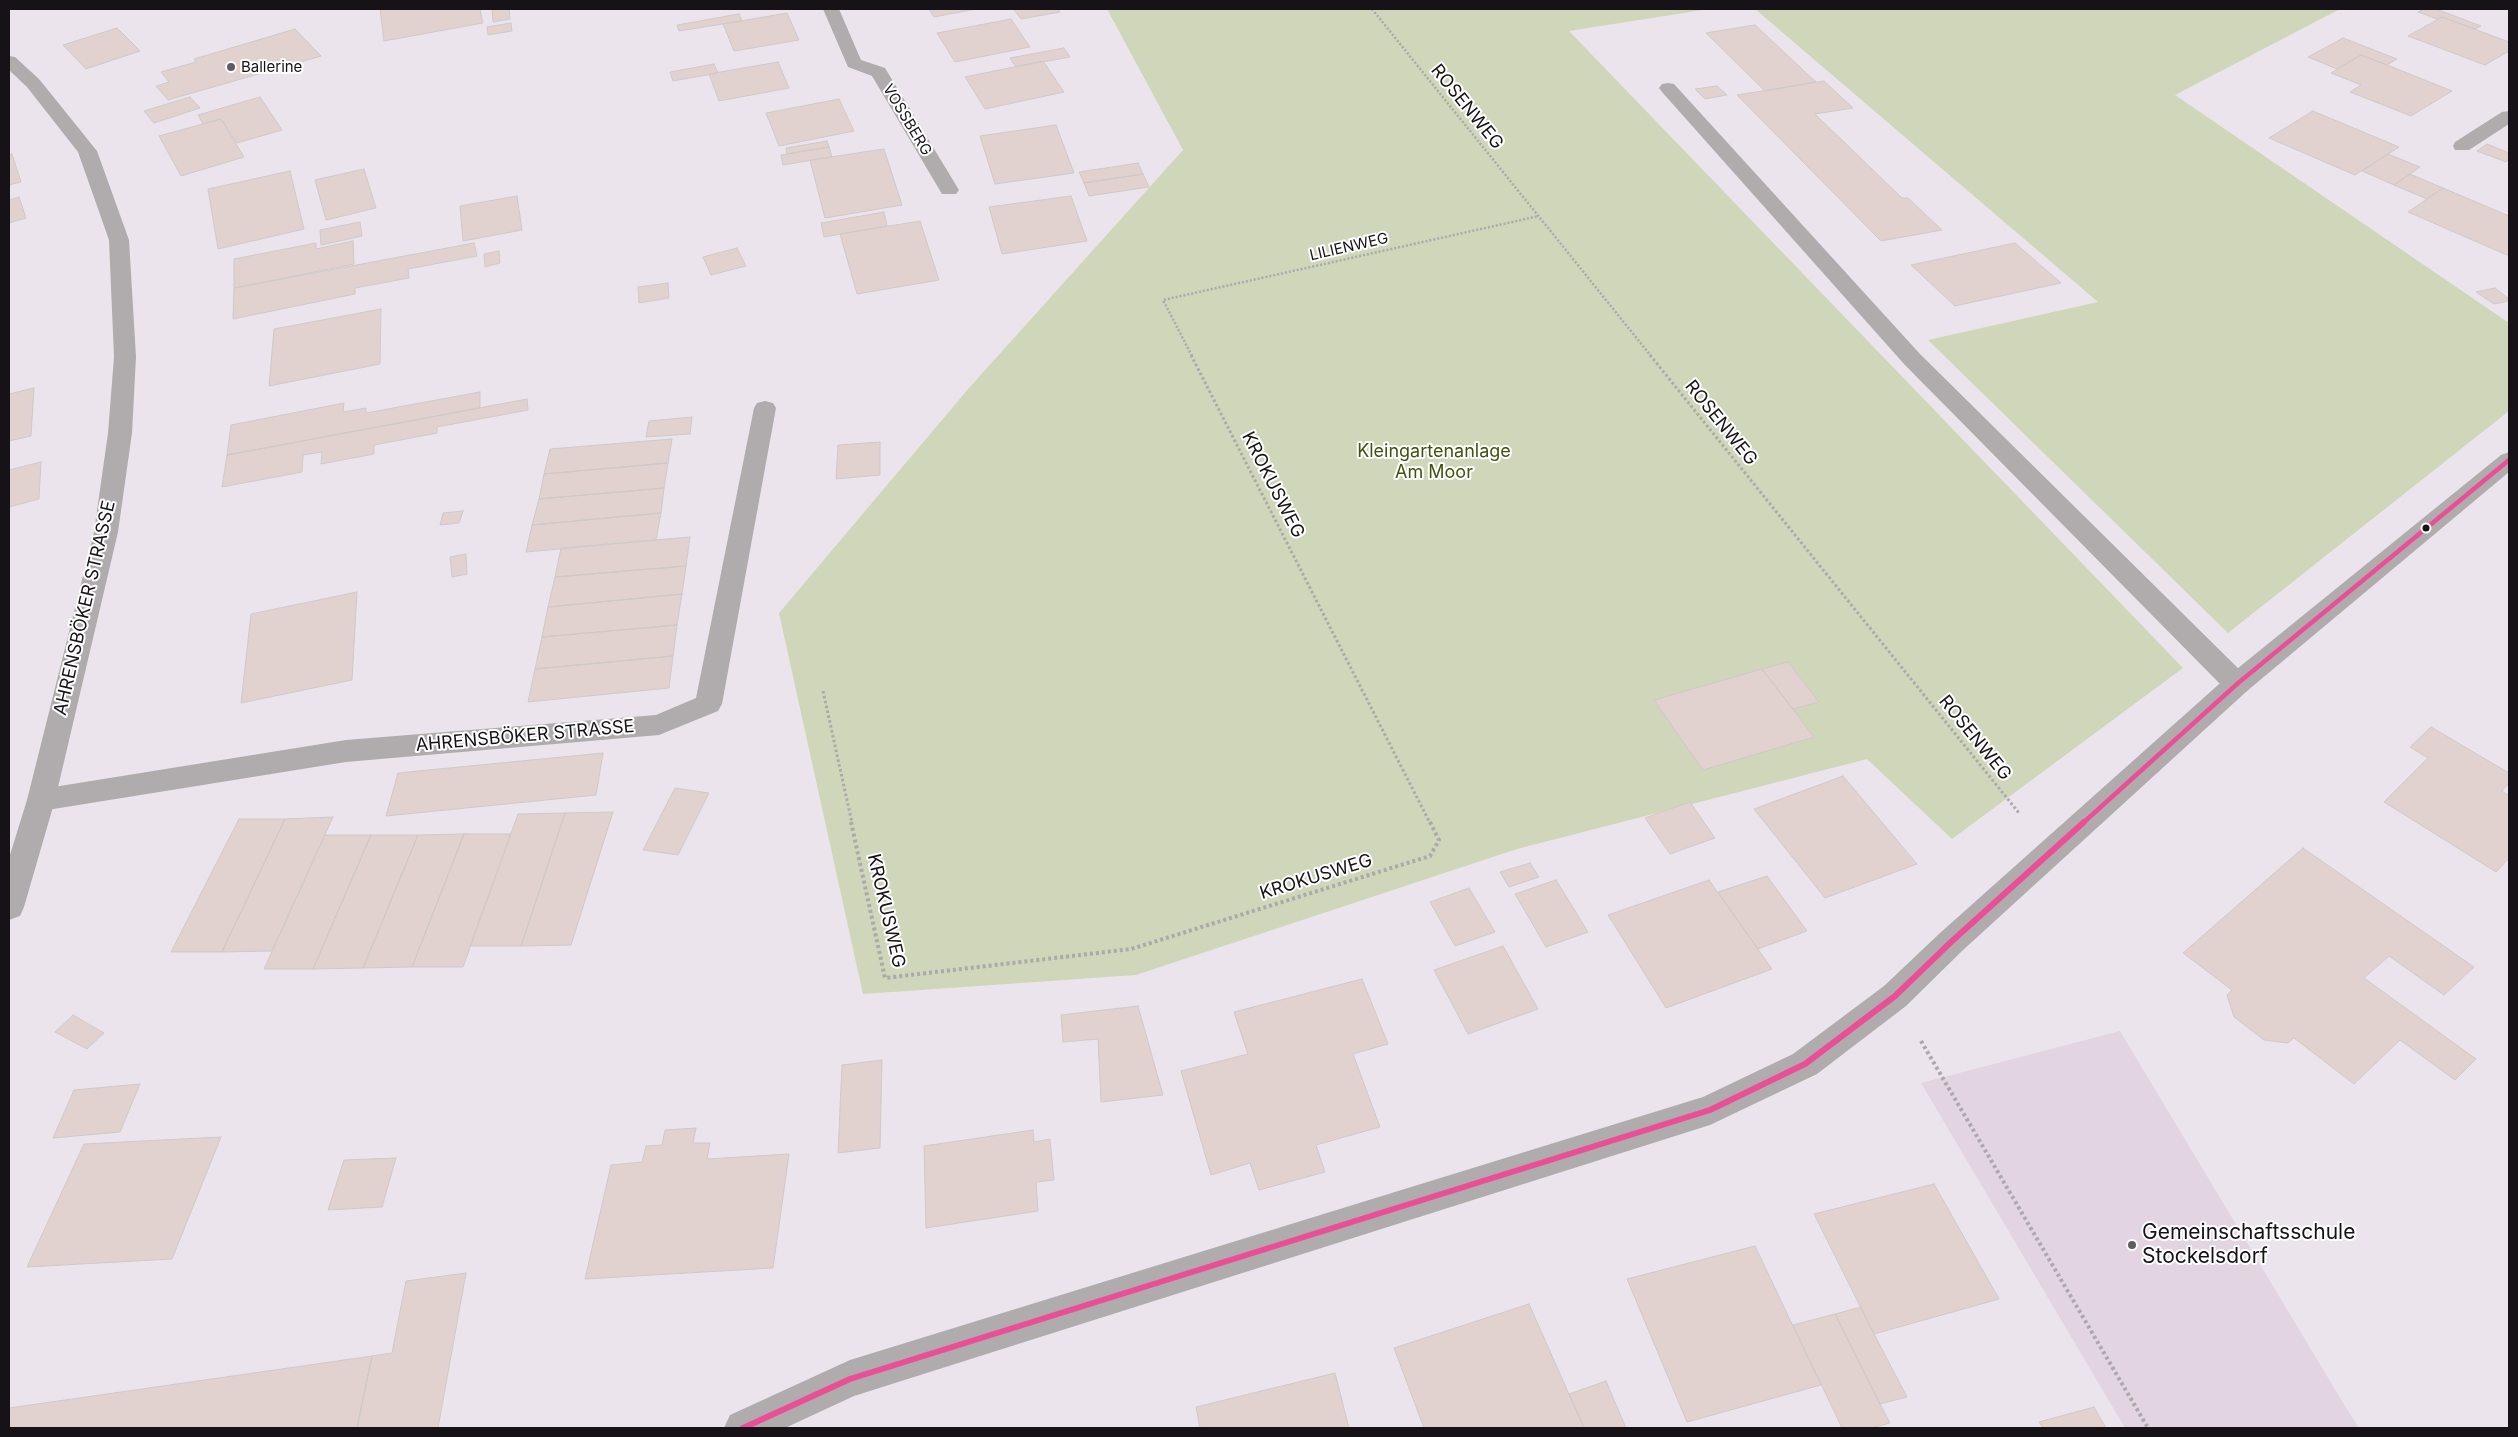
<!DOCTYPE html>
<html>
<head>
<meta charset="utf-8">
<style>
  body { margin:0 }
  #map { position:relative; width:2518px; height:1437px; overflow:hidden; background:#ece4ec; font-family:Inter,sans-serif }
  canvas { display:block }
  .frame { position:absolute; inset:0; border:10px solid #171217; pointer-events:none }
</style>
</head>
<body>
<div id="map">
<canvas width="2518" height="1437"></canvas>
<div class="frame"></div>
</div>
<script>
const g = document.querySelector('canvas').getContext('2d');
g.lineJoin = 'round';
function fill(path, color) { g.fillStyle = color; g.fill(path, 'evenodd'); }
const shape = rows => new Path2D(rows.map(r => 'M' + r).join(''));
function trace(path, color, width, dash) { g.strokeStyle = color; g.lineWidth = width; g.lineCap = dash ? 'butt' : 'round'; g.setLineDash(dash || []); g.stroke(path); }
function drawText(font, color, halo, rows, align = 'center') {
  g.font = font + ' Inter,sans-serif'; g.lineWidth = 4; g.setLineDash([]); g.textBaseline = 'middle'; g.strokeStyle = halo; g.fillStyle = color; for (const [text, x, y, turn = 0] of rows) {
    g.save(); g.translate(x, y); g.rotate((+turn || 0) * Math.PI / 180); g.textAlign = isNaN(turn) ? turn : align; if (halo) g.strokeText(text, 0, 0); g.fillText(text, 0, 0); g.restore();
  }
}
fill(shape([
  [2120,1031,2345,1406,2359,1428,2125,1428,1921,1083]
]), '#e2d4e1');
fill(shape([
  [1107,9,1709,9,1569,31,2183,668,1952,839,1867,759,1517,849,1136,975,863,994,779,613,969,388,1183,150],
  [1755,9,2340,9,2175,95,2509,323,2509,411,2228,633,1928,340,2098,302]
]), '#cfd6ba');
const building = shape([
  [380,9,480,9,483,23,384,41,380,9],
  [492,9,509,9,510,19,493,22,492,9],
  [929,9,976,9,934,17,929,9],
  [1023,9,1058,9,1060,12,1021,19,1014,10,1023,9],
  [2425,9,2436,9,2481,26,2475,29,2442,17,2437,19,2418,12,2425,9],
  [787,13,799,40,734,51,723,24,787,13],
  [739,14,742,21,679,31,677,25,739,14],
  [2442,17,2509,42,2509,51,2485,65,2408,36,2442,17],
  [1011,19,1030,47,955,62,937,33,1011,19],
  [511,23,512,31,488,35,487,27,511,23],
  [1755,25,1816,82,1765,91,1706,33,1755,25],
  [117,28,140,51,86,69,63,45,117,28],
  [295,29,321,56,168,100,156,86,169,82,161,72,196,62,194,59,295,29],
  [2343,38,2397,59,2387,65,2361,55,2337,69,2308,57,2343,38],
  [1064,48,1070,57,1016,67,1010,58,1064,48],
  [2361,55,2387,65,2452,91,2411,116,2350,92,2361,85,2331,73,2361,55],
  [1043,61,1064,92,985,109,965,77,1043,61],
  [778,62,789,88,719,101,709,74,778,62],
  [714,64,718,73,673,81,670,72,714,64],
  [1824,81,1853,108,1815,114,1902,198,1908,198,1942,230,1881,241,1737,95,1824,81],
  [1717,86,1727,95,1705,99,1695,89,1717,86],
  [190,97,200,108,154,123,144,111,190,97],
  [260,97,282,130,237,143,221,119,203,124,198,115,260,97],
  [839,99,854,131,779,146,766,113,839,99],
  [2313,111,2399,147,2355,175,2269,138,2313,111],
  [221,119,244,157,181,176,159,136,221,119],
  [1056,125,1074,173,995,184,980,136,1056,125],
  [827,141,829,147,787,154,786,148,827,141],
  [2487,144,2509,153,2509,159,2506,162,2477,151,2487,144],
  [829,147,832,157,783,165,781,155,829,147],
  [884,149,902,205,825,218,810,160,884,149],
  [12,154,21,182,9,185,9,155,12,154],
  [2388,154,2420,167,2394,185,2362,171,2388,154],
  [1138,163,1143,174,1084,183,1079,172,1138,163],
  [364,169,376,208,326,220,315,180,364,169],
  [290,171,304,229,218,249,208,189,290,171],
  [1143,174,1149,187,1089,196,1084,183,1143,174],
  [2410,174,2443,188,2427,199,2394,185,2410,174],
  [2443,188,2509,216,2509,253,2507,255,2408,212,2443,188],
  [517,196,522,230,463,241,460,206,517,196],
  [1071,196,1087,241,1002,254,989,207,1071,196],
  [19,197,26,218,9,223,9,200,19,197],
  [884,212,887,226,824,237,821,223,884,212],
  [920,221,939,280,857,294,840,234,920,221],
  [360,222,362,236,321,245,320,230,360,222],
  [353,241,354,264,234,288,234,259,316,243,316,249,353,241],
  [474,243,477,256,408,269,409,278,355,288,355,294,233,319,234,288,474,243],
  [2015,243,2061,283,1955,306,1911,265,2015,243],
  [737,248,746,266,711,275,703,257,737,248],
  [499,251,500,263,485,267,484,254,499,251],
  [668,283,669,298,639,303,638,287,668,283],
  [2495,288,2509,299,2509,301,2494,304,2476,292,2495,288],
  [381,309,380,364,269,386,274,329,381,309],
  [34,388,31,436,9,441,9,394,34,388],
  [480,392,480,408,227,455,231,425,344,403,343,412,366,408,366,413,480,392],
  [527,399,528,410,437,427,437,433,374,445,374,454,321,464,322,452,303,455,302,472,222,487,227,455,527,399],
  [692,417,690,434,646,437,649,421,692,417],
  [672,439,668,463,544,474,550,449,672,439],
  [880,442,880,475,836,479,838,445,880,442],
  [41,462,39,499,9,507,9,470,41,462],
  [668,463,664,488,539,499,544,474,668,463],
  [664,488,661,513,532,525,539,499,664,488],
  [463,511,459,523,440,525,443,513,463,511],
  [661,513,656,540,526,552,532,525,661,513],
  [690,537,686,566,555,577,561,548,690,537],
  [466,554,467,574,452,577,450,557,466,554],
  [686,566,682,594,548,607,555,577,686,566],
  [357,592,352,680,241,703,251,614,357,592],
  [682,594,677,625,542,637,548,607,682,594],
  [677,625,673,656,535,669,542,637,677,625],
  [673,656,669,688,528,702,535,669,673,656],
  [1788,662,1819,702,1793,709,1762,669,1788,662],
  [1762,669,1814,737,1703,770,1654,700,1762,669],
  [2431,727,2509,773,2509,783,2502,791,2509,796,2509,858,2496,872,2384,802,2428,758,2410,747,2431,727],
  [603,753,596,795,386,816,398,773,603,753],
  [1843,776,1917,864,1825,898,1754,809,1843,776],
  [675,788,709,793,678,855,643,850,675,788],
  [1690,802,1715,838,1670,854,1645,818,1690,802],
  [613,812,571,945,521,946,565,813,613,812],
  [565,813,521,946,470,946,518,814,565,813],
  [333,817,272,951,222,952,285,819,333,817],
  [239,819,285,819,222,952,171,952,239,819],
  [464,834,412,967,363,968,418,835,464,834],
  [464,834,511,834,463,967,412,967,464,834],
  [325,835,371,835,313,969,264,969,325,835],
  [371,835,418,835,363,968,313,969,371,835],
  [2303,848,2474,967,2444,995,2389,956,2364,978,2476,1059,2455,1080,2400,1040,2354,1084,2294,1038,2288,1043,2264,1040,2234,1017,2227,995,2232,990,2183,953,2303,848],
  [1530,863,1539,877,1509,887,1500,872,1530,863],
  [1767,876,1807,931,1758,949,1718,892,1767,876],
  [1556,880,1588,932,1546,947,1515,894,1556,880],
  [1709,880,1772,969,1666,1008,1608,915,1709,880],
  [1469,888,1495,932,1455,946,1430,902,1469,888],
  [1503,946,1538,1009,1468,1034,1434,970,1503,946],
  [1362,979,1388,1044,1353,1054,1380,1127,1316,1145,1325,1172,1259,1190,1250,1163,1211,1175,1181,1071,1248,1054,1234,1012,1362,979],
  [1138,1006,1163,1095,1101,1102,1098,1039,1063,1042,1061,1015,1138,1006],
  [73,1015,104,1033,87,1049,55,1032,73,1015],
  [882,1060,880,1148,838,1153,842,1065,882,1060],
  [140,1084,120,1132,53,1138,74,1090,140,1084],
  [696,1128,693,1143,710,1143,707,1159,789,1154,773,1268,585,1279,611,1165,642,1162,646,1146,662,1145,665,1130,696,1128],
  [1033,1130,1034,1142,1050,1139,1054,1180,1036,1182,1038,1211,926,1228,924,1146,1033,1130],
  [221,1137,172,1259,27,1267,84,1144,221,1137],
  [396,1158,382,1207,328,1210,344,1160,396,1158],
  [1934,1184,1999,1299,1874,1334,1814,1214,1934,1184],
  [1755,1246,1821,1385,1687,1422,1627,1279,1755,1246],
  [466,1273,438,1428,357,1428,372,1356,392,1353,406,1281,466,1273],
  [1529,1304,1584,1428,1424,1428,1394,1348,1529,1304],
  [1861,1307,1874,1334,1907,1397,1880,1404,1835,1314,1861,1307],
  [1835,1314,1880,1404,1890,1423,1871,1428,1842,1428,1793,1325,1835,1314],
  [372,1356,357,1428,9,1428,9,1408,372,1356],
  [1335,1373,1349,1428,1200,1428,1196,1407,1335,1373],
  [1606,1381,1626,1428,1584,1428,1569,1394,1606,1381],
  [2094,1407,2106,1428,2043,1428,2039,1422,2094,1407]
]);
fill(building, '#e1d2cf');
trace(building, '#cfc8c9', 1);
trace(shape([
  [1372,9,1651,356],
  [1192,356,1163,300,1539,216]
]), '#aca8ab', 2.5, [2, 2]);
trace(shape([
  [1191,355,1430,823],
  [1650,355,2019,813],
  [823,691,852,823]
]), '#aca8ab', 3, [2.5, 2.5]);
trace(shape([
  [851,822,885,978,1131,949,1430,856,1439,840,1430,822],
  [1921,1041,2148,1428]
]), '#aca8ab', 4, [3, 3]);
fill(shape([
  [1668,83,1674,84,1920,354,2247,677,2250,684,2247,691,2237,694,2227,691,1904,364,1662,92,1659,88,1662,84,1668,83]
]), '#b0acae');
fill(shape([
  [823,9,839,9,861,60,885,68,959,190,956,194,942,194,872,76,848,67,823,9],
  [2509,111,2509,124,2469,150,2455,150,2453,146,2455,142,2502,112,2509,111],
  [765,401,773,403,776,408,722,704,718,711,659,735,346,762,41,811,31,808,27,800,31,792,41,789,346,740,656,715,696,698,754,408,757,403,765,401],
  [2509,452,2509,472,2247,691,1962,951,1906,1006,1817,1074,1710,1125,854,1396,785,1428,724,1428,730,1415,850,1360,1703,1097,1793,1054,1884,986,1940,933,2227,677,2501,455,2509,452]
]), '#b0acae');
fill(shape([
  [9,56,15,57,39,79,97,151,129,240,136,357,132,433,118,532,55,800,24,907,20,916,9,920,9,858,27,800,94,532,108,433,114,357,109,240,78,152,27,87,9,70,9,56]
]), '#b0abad');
trace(shape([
  [2083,823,2237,684,2509,460]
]), '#ea4f96', 4.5);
trace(shape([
  [743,1428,850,1379,1710,1110,1805,1064,1895,996,1951,942,2084,822]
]), '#ea4f96', 6);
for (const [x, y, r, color] of [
  [231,67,5,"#625c62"],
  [2426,528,4.5,"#171217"],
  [2132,1245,5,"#625c62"]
]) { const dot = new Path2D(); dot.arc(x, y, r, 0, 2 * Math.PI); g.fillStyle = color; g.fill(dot); trace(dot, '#fff', 2); }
drawText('15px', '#171217', '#fff', [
  ["Ballerine",241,67]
], 'left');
drawText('15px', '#171217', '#fff', [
  ["VOSSBERG",907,120,59],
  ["LILIENWEG",1349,247,-13]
]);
drawText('18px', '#171217', '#fff', [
  ["ROSENWEG",1467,107,51],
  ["ROSENWEG",1721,423,51],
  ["KROKUSWEG",1273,485,63],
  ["AHRENSBÖKER STRASSE",85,608,-77],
  ["AHRENSBÖKER STRASSE",525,736,-5],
  ["ROSENWEG",1975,738,51],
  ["KROKUSWEG",1316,877,-17],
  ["KROKUSWEG",886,911,77]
]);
drawText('18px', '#42520e', '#fff', [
  ["Kleingartenanlage",1434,452],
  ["Am Moor",1434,473]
]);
drawText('21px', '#171217', '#fff', [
  ["Gemeinschaftsschule",2142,1233],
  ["Stockelsdorf",2142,1257]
], 'left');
</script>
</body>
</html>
